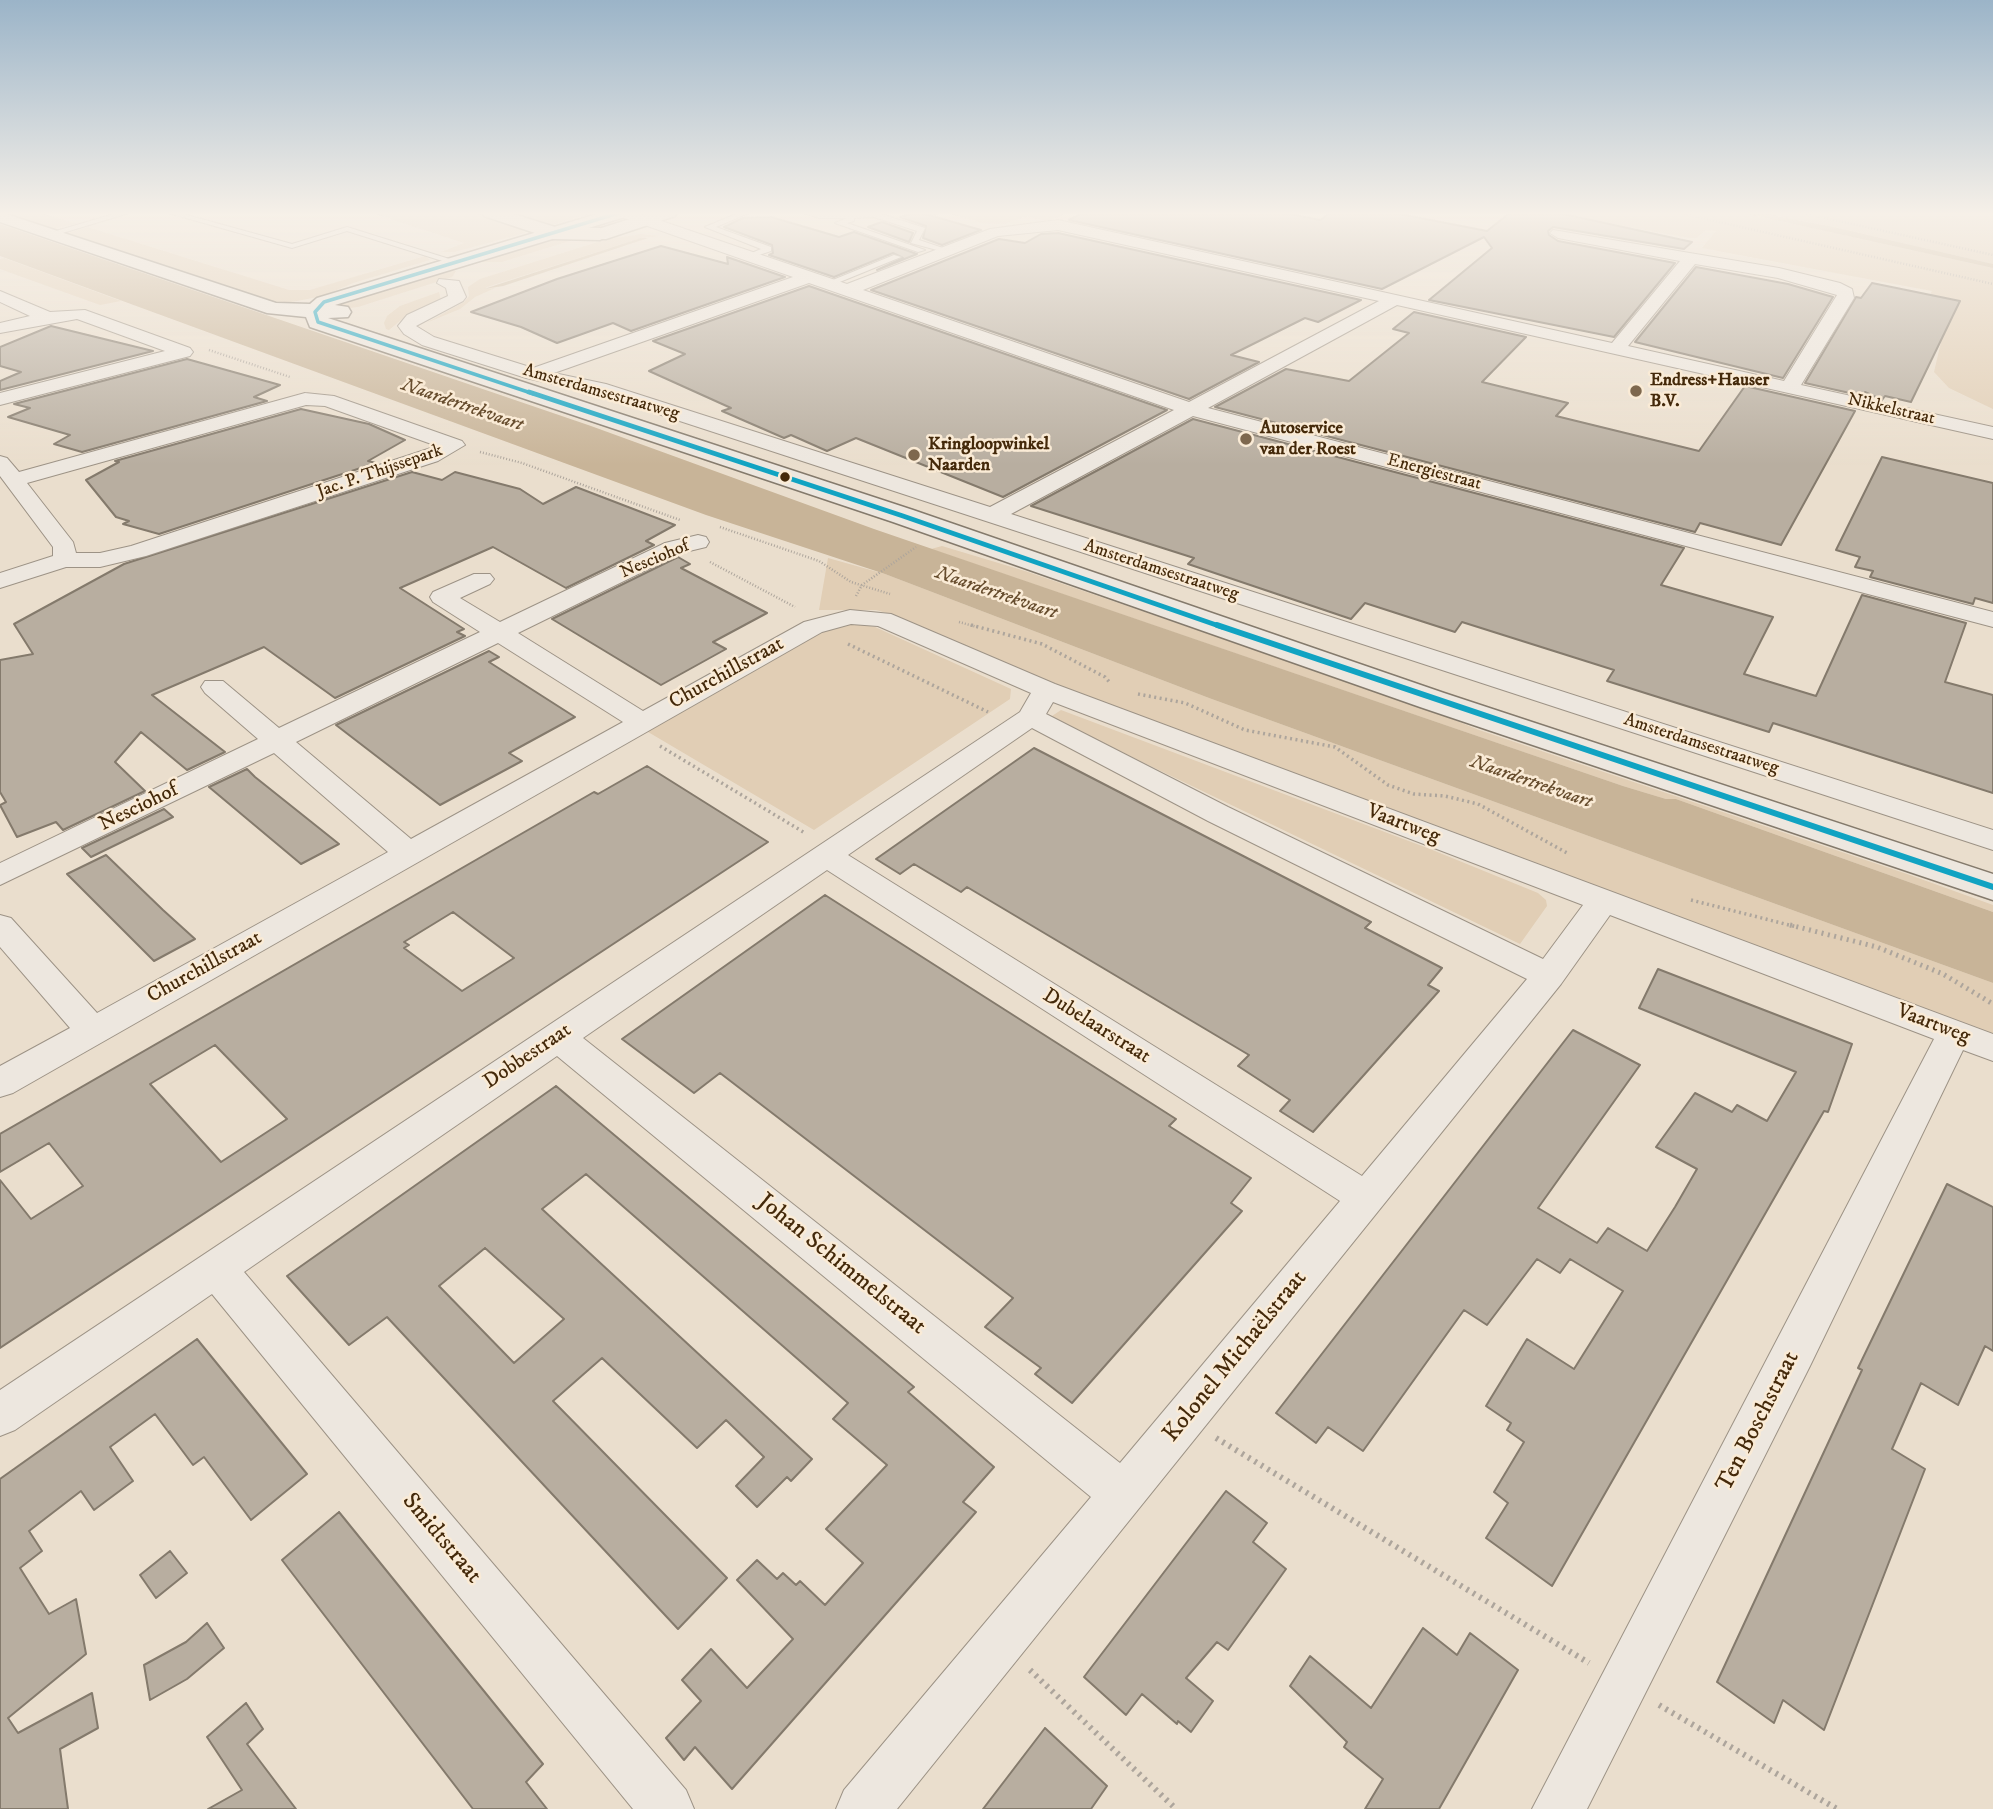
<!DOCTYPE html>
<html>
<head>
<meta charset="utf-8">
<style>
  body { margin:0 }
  canvas { display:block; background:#eadecd }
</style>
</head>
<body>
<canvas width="1993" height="1809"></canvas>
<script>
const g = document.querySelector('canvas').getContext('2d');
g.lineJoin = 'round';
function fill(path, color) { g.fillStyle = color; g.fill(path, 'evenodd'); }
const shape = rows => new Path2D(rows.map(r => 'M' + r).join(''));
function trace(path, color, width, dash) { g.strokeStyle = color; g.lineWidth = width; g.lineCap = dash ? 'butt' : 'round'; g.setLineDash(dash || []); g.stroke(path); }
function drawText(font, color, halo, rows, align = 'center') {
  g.font = font + ' "IM FELL DW Pica",serif'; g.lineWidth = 5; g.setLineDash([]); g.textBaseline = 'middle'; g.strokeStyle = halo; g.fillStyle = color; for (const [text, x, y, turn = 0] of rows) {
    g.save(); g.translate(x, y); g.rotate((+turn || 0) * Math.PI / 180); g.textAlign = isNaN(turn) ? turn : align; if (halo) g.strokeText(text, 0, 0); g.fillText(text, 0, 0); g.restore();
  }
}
fill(shape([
  [0,212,37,212,77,224,50,229],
  [370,212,472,212,520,227,525,233,454,252,441,252,464,243],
  [497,212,596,212,547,226],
  [925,212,1068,212,1049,221,1026,216,1004,224,982,223,945,212,936,215],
  [1548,212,1739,212,1993,268,1993,409,1949,388,1934,372,1945,325,1949,325,1955,314,1944,312,1929,296,1932,291,1702,248,1716,231,1706,230,1696,238,1689,238],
  [1756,212,1993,212,1993,264,1829,226],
  [87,227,289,290,310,290,425,256,430,260,353,283,323,296,281,304,66,234],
  [642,234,659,236,641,238,487,287,485,289,495,288,475,297,460,309,426,323,464,302,469,296,468,287,480,279,607,239],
  [554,235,582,237,502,262,475,262],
  [4,258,121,301,100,305,0,269,0,259],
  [450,270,456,271,452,277,358,307,342,309,330,304],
  [439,292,441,301,406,316,389,330,386,329,384,323,387,316,400,306],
  [942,546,1025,571,1425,708,1479,730,1907,874,1993,905,1993,912,1676,799,1666,799,1623,786,931,549],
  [828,558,885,574,1209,698,1993,983,1993,1037,1055,687,897,616,876,610,819,610],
  [857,624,875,627,1011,689,1010,699,814,830,643,729,833,626],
  [1061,710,1430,849,1538,893,1546,900,1547,906,1520,944,1057,721,1052,716]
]), '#e1ceb5');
fill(shape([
  [1739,212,1756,212,1829,226,1993,264,1993,268],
  [0,224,591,426,874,529,1623,786,1666,799,1676,799,1993,912,1993,983,1209,698,885,574,706,515,0,256],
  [641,238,648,238,503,286,484,289]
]), '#c8b498');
const building = shape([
  [918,212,981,230,942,245,923,238,926,226,900,217,918,212],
  [1085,212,1279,212,1320,220,1332,212,1389,212,1487,231,1511,212,1554,212,1692,242,1684,249,1553,227,1548,231,1549,235,1558,241,1675,263,1614,337,1429,300,1492,248,1484,237,1382,289,1069,220,1085,212],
  [771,217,839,237,854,232,917,254,877,270,903,258,893,253,834,277,769,255,773,253,772,245,724,227,743,218,771,217],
  [882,222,913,233,909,242,868,227,882,222],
  [1058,233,1361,300,1318,322,1305,318,1231,355,1259,362,1189,399,871,290,999,239,1025,243,1041,234,1058,233],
  [661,246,728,264,727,257,785,277,631,331,613,323,557,343,521,327,471,312,557,279,661,246],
  [1696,267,1788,284,1833,297,1783,378,1635,342,1696,267],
  [1872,283,1960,301,1911,402,1885,396,1882,400,1865,392,1863,396,1805,383,1856,297,1861,298,1872,283],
  [809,286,1167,410,1003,497,856,438,827,451,791,435,784,438,722,411,731,408,649,371,685,354,653,341,809,286],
  [1414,312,1526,337,1482,382,1568,403,1556,416,1699,451,1745,386,1855,411,1781,545,1700,523,1695,532,1215,407,1286,369,1349,381,1409,333,1393,329,1414,312],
  [51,326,153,351,0,390,0,381,21,372,0,366,0,347,51,326],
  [187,359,280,385,254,397,267,401,82,452,54,444,70,435,8,417,30,408,14,404,187,359],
  [301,409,369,424,405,440,368,461,376,463,159,534,123,524,129,521,116,517,86,480,119,462,115,461,301,409],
  [1193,419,1684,548,1661,585,1773,617,1744,674,1816,696,1862,595,1966,623,1945,682,1993,695,1993,793,1773,723,1769,732,1607,681,1614,670,1462,622,1455,632,1365,603,1351,619,1188,564,1194,558,1031,506,1193,419],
  [1882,457,1993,483,1993,603,1975,598,1973,604,1870,577,1873,571,1855,567,1860,557,1836,550,1882,457],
  [412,472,442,480,455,472,520,489,543,504,576,487,675,525,646,541,654,545,566,588,493,547,400,588,464,629,457,632,465,636,335,698,264,647,152,695,225,752,187,770,141,732,115,762,145,791,63,830,56,822,17,837,0,805,6,802,0,792,0,660,33,654,14,624,124,564,412,472],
  [678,557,690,564,681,568,767,613,713,642,726,649,661,685,552,619,678,557],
  [489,651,499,657,489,662,575,717,509,753,522,761,440,805,336,725,489,651],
  [1034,748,1371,922,1365,928,1442,968,1428,985,1439,991,1313,1132,1280,1111,1290,1100,1238,1066,1249,1055,967,887,961,892,914,864,900,874,876,859,1034,748],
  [647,766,768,842,0,1348,0,1180,31,1219,83,1186,49,1143,0,1172,0,1134,594,792,598,794,647,766],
  [453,912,514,958,462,991,404,948,409,945,404,942,453,912],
  [215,1045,287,1119,221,1162,150,1084,215,1045],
  [247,769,255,777,339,844,301,864,209,787,247,769],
  [164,809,173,817,91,857,82,848,164,809],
  [106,855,163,910,195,939,154,961,67,874,106,855],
  [825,895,1176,1119,1169,1126,1251,1178,1231,1203,1242,1211,1072,1403,1035,1374,1041,1368,985,1327,1013,1298,720,1073,694,1093,622,1039,825,895],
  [1658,969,1852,1044,1828,1112,1824,1111,1552,1586,1486,1538,1508,1503,1494,1492,1524,1442,1507,1430,1511,1423,1486,1406,1527,1339,1574,1369,1623,1291,1570,1259,1560,1273,1537,1259,1487,1325,1464,1310,1363,1451,1328,1427,1316,1443,1276,1413,1573,1030,1640,1065,1538,1208,1597,1243,1608,1228,1647,1251,1675,1207,1697,1169,1656,1147,1695,1093,1732,1112,1737,1105,1767,1121,1796,1072,1639,1008,1658,969],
  [556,1086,914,1387,908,1392,994,1467,963,1502,976,1512,732,1789,695,1747,684,1760,666,1738,701,1701,682,1680,711,1649,747,1688,793,1639,737,1580,757,1560,777,1579,783,1573,796,1585,800,1581,825,1605,863,1563,826,1529,887,1465,833,1419,848,1403,586,1174,542,1209,812,1459,791,1481,787,1477,757,1507,736,1486,764,1457,726,1420,697,1448,602,1358,553,1401,727,1578,678,1629,387,1317,349,1345,287,1276,556,1086],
  [485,1248,564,1319,514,1363,439,1286,485,1248],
  [1947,1184,1993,1207,1993,1351,1985,1346,1958,1405,1921,1383,1892,1449,1925,1469,1824,1730,1783,1700,1774,1723,1717,1682,1862,1370,1858,1368,1947,1184],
  [197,1339,307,1474,251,1520,204,1457,193,1465,155,1414,110,1447,133,1481,94,1510,81,1491,29,1531,42,1551,20,1568,49,1614,76,1599,86,1654,8,1718,18,1733,92,1693,98,1728,60,1749,68,1809,0,1809,0,1479,197,1339],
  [1226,1491,1267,1523,1253,1542,1286,1569,1228,1650,1217,1642,1186,1678,1213,1701,1191,1732,1178,1721,1177,1724,1142,1694,1126,1715,1084,1677,1226,1491],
  [339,1512,543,1764,526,1782,547,1809,473,1809,282,1560,339,1512],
  [170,1551,187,1573,156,1598,140,1575,170,1551],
  [207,1623,224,1648,187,1679,150,1700,144,1665,186,1642,207,1623],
  [1423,1628,1457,1655,1470,1633,1518,1670,1439,1809,1365,1809,1383,1779,1344,1747,1347,1742,1290,1686,1310,1656,1371,1708,1423,1628],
  [246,1703,263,1729,247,1744,296,1809,208,1809,242,1790,207,1737,246,1703],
  [1045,1728,1107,1786,1091,1809,983,1809,1045,1728]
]);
fill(building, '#b8aea0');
trace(building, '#847a6c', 2);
const lane = shape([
  [121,212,132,212,56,235,49,233,121,212],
  [165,212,176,212,292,244,347,227,459,262,452,264,347,231,292,248,165,212],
  [741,212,751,212,716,227,771,247,771,251,747,259,747,255,761,249,705,227,741,212],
  [801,212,878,213,925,228,919,240,952,251,948,253,911,243,917,231,874,217,854,218,854,221,847,223,925,250,918,252,835,223,847,218,819,218,801,212],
  [894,255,901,257,830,286,823,284,894,255]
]);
const street = shape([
  [614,212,635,212,847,284,990,229,1058,220,1612,343,1680,261,1558,238,1550,233,1553,230,1779,268,1840,283,1852,289,1854,298,1801,385,1993,427,1993,439,1397,305,1208,408,1993,612,1993,627,1193,416,1011,514,1993,830,1993,850,594,393,526,378,422,345,404,334,398,326,407,315,448,296,446,288,437,283,439,279,459,281,466,297,463,301,416,326,434,337,533,368,793,277,616,215,614,212],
  [1058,230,1379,301,1189,402,863,290,998,236,1058,230],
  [1695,264,1778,278,1837,295,1784,381,1628,346,1695,264],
  [809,283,1174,410,990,507,606,384,554,373,809,283],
  [0,291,50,312,85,310,190,348,193,352,190,356,0,405,0,393,165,351,77,319,0,333,0,323,30,316,0,302,0,291],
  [305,393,334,396,462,441,465,445,438,461,146,556,100,567,66,567,0,588,0,573,53,556,53,547,0,476,0,456,7,458,19,472,305,393],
  [306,405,325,406,437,446,131,546,100,553,76,553,73,542,27,483,306,405],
  [698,535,706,537,709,542,706,547,681,553,518,633,643,711,804,622,850,610,891,614,1055,684,1993,1034,1993,1061,1963,1050,1810,1366,1587,1809,1532,1809,1934,1039,1610,915,1561,984,897,1809,836,1809,844,1790,1091,1497,557,1056,244,1272,686,1790,694,1809,633,1809,212,1294,15,1430,0,1436,0,1390,1020,712,1031,693,878,626,851,624,822,632,13,1093,0,1097,0,1066,70,1028,0,947,0,915,11,918,97,1013,388,852,274,753,0,885,0,863,258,739,205,693,201,687,205,681,223,681,279,728,480,632,433,602,430,597,433,592,474,574,490,574,494,579,490,584,460,598,500,622,665,543,698,535],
  [498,643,623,722,411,839,296,742,498,643],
  [1053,702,1583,905,1543,959,1228,807,1046,714,1053,702],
  [1032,728,1208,821,1527,979,1362,1176,848,855,1032,728],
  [827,870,1340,1201,1120,1463,583,1038,827,870]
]);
const secondary = shape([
  [0,212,276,303,310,304,317,298,604,212,631,212,628,216,335,305,348,307,351,312,348,317,328,318,913,510,1444,693,1993,874,1993,900,1420,707,893,522,310,327,306,317,267,313,0,222,0,212],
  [652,212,678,212,675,216,606,239,592,239,589,235,592,231,652,212]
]);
const highway = shape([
  [481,212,507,212,555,227,600,228,610,234,600,240,553,239,484,216,481,212]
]);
trace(lane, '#9d9386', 2);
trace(street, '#9d9386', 2);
trace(secondary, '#847a6c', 3);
trace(highway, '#847a6c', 3);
trace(shape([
  [1675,212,1993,284],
  [1798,212,1993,255],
  [209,350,290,377],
  [480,452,522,463,680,520],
  [720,527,819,561,851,582,890,594],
  [710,562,795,607],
  [856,596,862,585,916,547],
  [959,622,977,627]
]), '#ada59c', 2.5, [1, 2]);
trace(shape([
  [971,625,1042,644,1105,677,1111,684],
  [848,644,988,712],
  [1138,694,1185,703,1245,730,1335,747,1388,785,1414,794,1445,796,1478,804,1569,854],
  [660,746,805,833],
  [1691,900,1797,927]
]), '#ada59c', 3.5, [2, 3.5]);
trace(shape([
  [1790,925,1877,947,1943,974,1993,1004]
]), '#ada59c', 5, [2, 4.5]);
trace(shape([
  [1216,1438,1589,1663],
  [1030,1670,1176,1809],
  [1659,1705,1837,1809]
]), '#ada59c', 6, [2.5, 5]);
fill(lane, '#ede7df');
fill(street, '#ede7df');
fill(secondary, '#ede7df');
fill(highway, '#ebe3d9');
trace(shape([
  [534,394,318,322,315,312,324,302,622,212]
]), '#11a3c2', 3.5);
trace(shape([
  [529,392,903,516,1222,627]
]), '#11a3c2', 5);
trace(shape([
  [1217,625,1993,887]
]), '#11a3c2', 6);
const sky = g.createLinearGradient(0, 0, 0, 465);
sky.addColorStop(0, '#9bb4c8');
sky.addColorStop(0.46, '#f6f0e8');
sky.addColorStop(1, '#f6f0e800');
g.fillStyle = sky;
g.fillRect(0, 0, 1993, 465);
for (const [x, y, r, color] of [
  [1636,391,7,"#7e684e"],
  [1246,439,7,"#7e684e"],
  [914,455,7,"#7e684e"],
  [785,477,6,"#44290a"]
]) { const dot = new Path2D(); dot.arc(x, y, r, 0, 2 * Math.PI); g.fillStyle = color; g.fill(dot); trace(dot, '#faebd6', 2.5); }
drawText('bold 18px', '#44290a', '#faebd6', [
  ["Endress+Hauser",1650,381],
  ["B.V.",1650,402],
  ["Autoservice",1260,429],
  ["van der Roest",1260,450],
  ["Kringloopwinkel",928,445],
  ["Naarden",928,466]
], 'left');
drawText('18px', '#44290a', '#faebd6', [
  ["Amsterdamsestraatweg",601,393,16],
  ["Nikkelstraat",1891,410,13],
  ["Jac. P. Thijssepark",380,472,-19],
  ["Energiestraat",1434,473,15],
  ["Nesciohof",655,560,-23],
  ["Amsterdamsestraatweg",1161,571,18],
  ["Amsterdamsestraatweg",1701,745,18]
]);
drawText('italic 19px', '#674d2e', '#faebd6', [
  ["Naardertrekvaart",462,406,19],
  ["Naardertrekvaart",996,594,19],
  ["Naardertrekvaart",1531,783,19]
]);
drawText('21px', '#44290a', '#faebd6', [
  ["Churchillstraat",727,674,-29],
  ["Nesciohof",139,808,-26],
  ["Vaartweg",1403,825,21],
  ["Churchillstraat",205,968,-29],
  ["Vaartweg",1933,1025,21],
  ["Dubelaarstraat",1096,1027,32],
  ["Dobbestraat",528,1057,-34]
]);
drawText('24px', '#44290a', '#faebd6', [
  ["Johan Schimmelstraat",841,1265,39],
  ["Kolonel Michaëlstraat",1236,1357,-51],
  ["Ten Boschstraat",1759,1422,-63],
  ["Smidtstraat",441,1539,50]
]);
</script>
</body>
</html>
